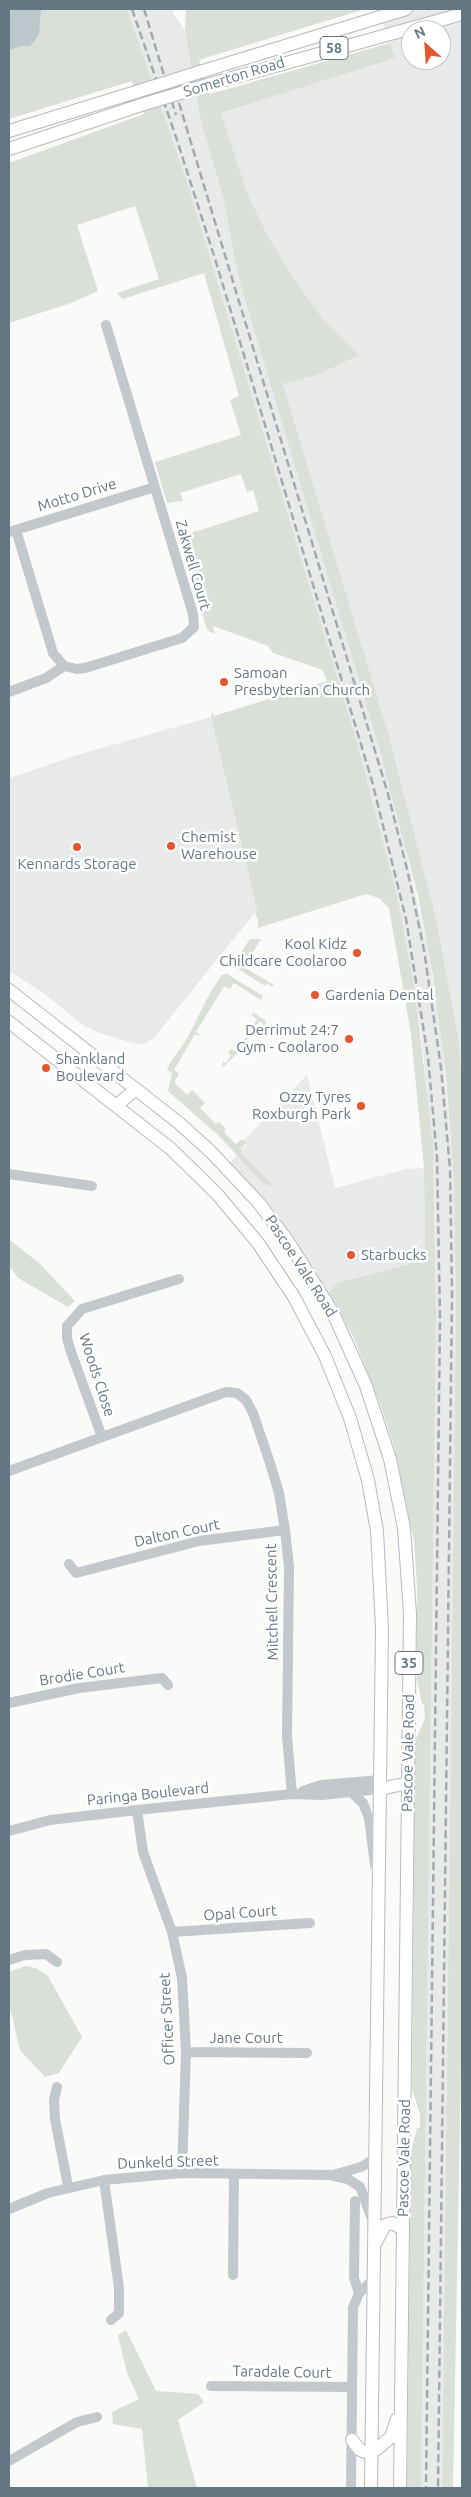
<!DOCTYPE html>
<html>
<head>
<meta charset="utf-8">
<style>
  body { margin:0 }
  #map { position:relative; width:471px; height:2497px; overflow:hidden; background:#fafaf8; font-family:Ubuntu,sans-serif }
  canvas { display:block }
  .frame { position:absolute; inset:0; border:10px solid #657683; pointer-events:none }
  .north { position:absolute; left:401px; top:20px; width:50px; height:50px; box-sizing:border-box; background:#fff; border:1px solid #c1c8cd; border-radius:50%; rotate:334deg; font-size:14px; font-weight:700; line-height:20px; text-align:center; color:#657683 }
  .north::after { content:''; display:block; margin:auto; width:18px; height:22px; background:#e4572e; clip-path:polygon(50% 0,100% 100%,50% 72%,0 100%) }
</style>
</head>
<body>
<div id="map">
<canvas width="471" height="2497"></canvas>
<div class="frame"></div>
<div class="north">N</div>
</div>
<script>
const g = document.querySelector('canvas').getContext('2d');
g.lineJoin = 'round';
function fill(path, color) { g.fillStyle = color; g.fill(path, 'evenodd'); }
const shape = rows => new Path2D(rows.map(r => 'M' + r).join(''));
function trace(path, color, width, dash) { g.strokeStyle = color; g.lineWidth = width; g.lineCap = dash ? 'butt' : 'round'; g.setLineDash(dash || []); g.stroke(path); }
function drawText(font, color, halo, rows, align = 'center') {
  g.font = font + ' Ubuntu,sans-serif'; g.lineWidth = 5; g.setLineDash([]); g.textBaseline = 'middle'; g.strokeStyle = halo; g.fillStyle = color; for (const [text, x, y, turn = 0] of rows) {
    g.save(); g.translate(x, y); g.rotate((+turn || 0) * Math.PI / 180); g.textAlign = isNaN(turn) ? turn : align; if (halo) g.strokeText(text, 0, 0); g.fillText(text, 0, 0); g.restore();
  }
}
fill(shape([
  [127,9,173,9,173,13,185,31,201,121,223,197,239,280,378,744,402,835,428,950,442,1038,454,1184,456,1302,442,2488,421,2488,436,1313,434,1166,421,1030,396,891,358,746,188,185],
  [379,9,462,9,462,1088,459,1041,436,918,389,736,283,384,318,375,359,355,322,318,293,277,269,238,248,195,221,113,394,58],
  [411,30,441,30,441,60,411,60],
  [211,717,257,910,153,1039,144,1044,133,1043,100,1033,83,1025,46,995,9,971,9,778,77,755],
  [307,1075,335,1188,406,1169,424,1168,425,1251,420,1261,337,1283,325,1299,226,1167,246,1145,243,1141]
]), '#e8e9e9');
fill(shape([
  [9,9,127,9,188,185,358,746,396,891,415,991,433,1145,436,1313,421,2488,407,2488,411,2152,417,2128,420,2128,420,2114,412,2089,415,1741,425,1718,424,1705,422,1704,417,1679,417,1587,414,1541,394,1446,379,1401,353,1336,329,1293,337,1283,420,1261,425,1251,424,1168,411,1034,389,908,379,898,366,894,258,928,258,920,255,914,257,910,211,717,212,712,214,716,327,681,323,670,273,653,268,646,213,626,215,634,208,631,206,626,179,537,259,511,253,490,247,492,241,474,180,493,183,501,167,503,155,462,241,435,230,400,239,396,204,273,123,299,117,293,159,279,135,206,77,225,98,291,71,303,9,323,9,163,144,114,132,81,9,119],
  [186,9,365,9,199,60,210,94,390,43,395,58,221,113,248,195,269,238,293,277,322,318,359,355,318,375,283,384,389,736,436,918,459,1041,462,1088,462,2012,453,2488,442,2488,456,1302,454,1184,446,1075,433,976,418,896,378,744,239,280,223,197,201,121,185,31],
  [250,939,261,939,244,967,274,985,272,987,266,983,265,986,232,965],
  [227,974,263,996,261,1000,234,983,230,989,224,986,196,1032,202,1036,195,1034,174,1070,179,1074,174,1082,187,1095,192,1090,205,1103,200,1108,216,1124,219,1122,226,1129,224,1132,236,1144,242,1139,246,1143,241,1149,242,1154,273,1185,279,1188,263,1183,219,1136,168,1091,172,1073,167,1070,169,1065,188,1037,211,991,222,975],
  [254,1013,266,1021,265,1026,260,1021,253,1028,258,1033,255,1036,252,1034,246,1040,248,1043,223,1067,222,1067,223,1061,226,1063,231,1055,228,1053,231,1049,237,1052,257,1019,251,1015],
  [9,1239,40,1264,75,1301,68,1307,18,1278,9,1265],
  [25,1966,36,1968,48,1976,82,2037,59,2073,45,2077,20,2050,9,2003,9,1972],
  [126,2330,156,2391,198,2394,204,2402,178,2420,197,2488,148,2488,142,2429,113,2424,112,2412,139,2399,127,2373,118,2335]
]), '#dadfd7');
fill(shape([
  [9,9,41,9,39,34,30,46,21,46,9,50]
]), '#bbc7cb');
const major = shape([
  [203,71,406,9],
  [207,85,462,14],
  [9,131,136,92],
  [9,149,141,105],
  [9,990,179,1123,211,1152,258,1202,287,1240,333,1313,366,1386,390,1459,404,1528,410,1614,400,2488],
  [9,1022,171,1149,217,1194,258,1243,294,1297,325,1356,350,1418,368,1480,377,1531,382,1628,371,2488],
  [117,1105,136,1089],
  [380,1789,408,1783],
  [376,2242,385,2225,392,2223,403,2229],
  [352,2440,360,2450,365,2452,377,2449,391,2437,397,2419]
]);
trace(major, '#b5babe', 14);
trace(shape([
  [16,530,53,653,64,666,77,669,85,668,182,638,194,627,193,614,106,325],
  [9,532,155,487],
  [9,692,46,678,64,666],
  [9,1174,92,1186],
  [102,1437,70,1349,67,1338,67,1326,82,1309,179,1279],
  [9,1471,226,1392,237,1393,246,1400,253,1413,270,1463,279,1493,285,1530,289,1567,287,1736,292,1794],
  [69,1564,76,1573],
  [76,1573,199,1541,285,1530],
  [162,1678,168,1685],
  [9,1703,79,1688,162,1678],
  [303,1791,321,1785,380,1780],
  [351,1792,363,1803,369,1818,375,1865],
  [137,1810,143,1852,172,1932,182,1978,186,2052,182,2173],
  [9,1831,50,1820,137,1810,292,1794,322,1795,380,1789],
  [172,1932,310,1923],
  [9,1960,25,1955,46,1954,57,1962],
  [186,2052,307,2053],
  [57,2087,54,2100,55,2119,68,2186],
  [334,2176,348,2179,360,2187,372,2219],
  [104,2180,119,2288,119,2313,111,2320],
  [355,2201,354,2278,359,2293],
  [9,2209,48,2193,104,2180,182,2173,333,2175,361,2167,376,2158],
  [233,2275,234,2175],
  [211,2386,352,2387],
  [9,2461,77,2422,97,2417],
  [351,2488,353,2308,359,2293,373,2280]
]), '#c3c8cc', 10);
trace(major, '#fff', 12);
trace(shape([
  [132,9,176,137,216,262,372,781,406,919,428,1057,437,1158,440,1318,426,2488],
  [144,9,176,115],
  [179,103,388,794,408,873,424,950,441,1068,450,1169,452,1293,438,2488]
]), '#a2aab0', 2.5, [8, 4]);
const majorBridge = shape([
  [136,92,203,71],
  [141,105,207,85]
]);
trace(majorBridge, '#b5babe', 14, []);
trace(majorBridge, '#fff', 12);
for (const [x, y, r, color] of [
  [224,682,5,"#e4572e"],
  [171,846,5,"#e4572e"],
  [77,847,5,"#e4572e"],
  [357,953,5,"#e4572e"],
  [315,995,5,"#e4572e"],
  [349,1039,5,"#e4572e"],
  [46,1068,5,"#e4572e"],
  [361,1106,5,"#e4572e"],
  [351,1255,5,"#e4572e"]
]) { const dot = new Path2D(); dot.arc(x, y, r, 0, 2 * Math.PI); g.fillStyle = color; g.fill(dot); trace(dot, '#fff', 2); }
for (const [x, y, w] of [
  [334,48,28],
  [409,1663,28]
]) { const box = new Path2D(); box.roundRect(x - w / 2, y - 11.5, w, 23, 4); g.fillStyle = '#fff'; g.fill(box); trace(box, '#657683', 1); }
drawText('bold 14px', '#657683', null, [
  ["58",334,48],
  ["35",409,1663]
]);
drawText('15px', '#657683', '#fff', [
  ["Somerton Road",234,77,-17],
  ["Motto Drive",77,495,-17],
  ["Zakwell Court",193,565,74],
  ["Pascoe Vale Road",301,1266,57],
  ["Woods Close",97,1375,72],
  ["Dalton Court",177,1533,-12],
  ["Mitchell Crescent",272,1602,-91],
  ["Brodie Court",82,1674,-9],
  ["Pascoe Vale Road",408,1753,-89],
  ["Paringa Boulevard",148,1794,-6],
  ["Opal Court",240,1913,-4],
  ["Officer Street",167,2019,-93],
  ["Jane Court",246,2038],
  ["Pascoe Vale Road",404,2158,-89],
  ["Dunkeld Street",168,2162,-2],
  ["Taradale Court",282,2372,1]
]);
drawText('15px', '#657683', '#fff', [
  ["Samoan",234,673],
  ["Presbyterian Church",234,690],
  ["Chemist",181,837],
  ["Warehouse",181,854],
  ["Kennards Storage",77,864,"center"],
  ["Kool Kidz",347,944,"right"],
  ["Childcare Coolaroo",347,961,"right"],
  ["Gardenia Dental",325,995],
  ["Derrimut 24:7",339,1030,"right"],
  ["Gym - Coolaroo",339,1047,"right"],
  ["Shankland",56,1059],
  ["Boulevard",56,1076],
  ["Ozzy Tyres",351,1097,"right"],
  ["Roxburgh Park",351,1114,"right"],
  ["Starbucks",361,1255]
], 'left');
</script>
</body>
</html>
